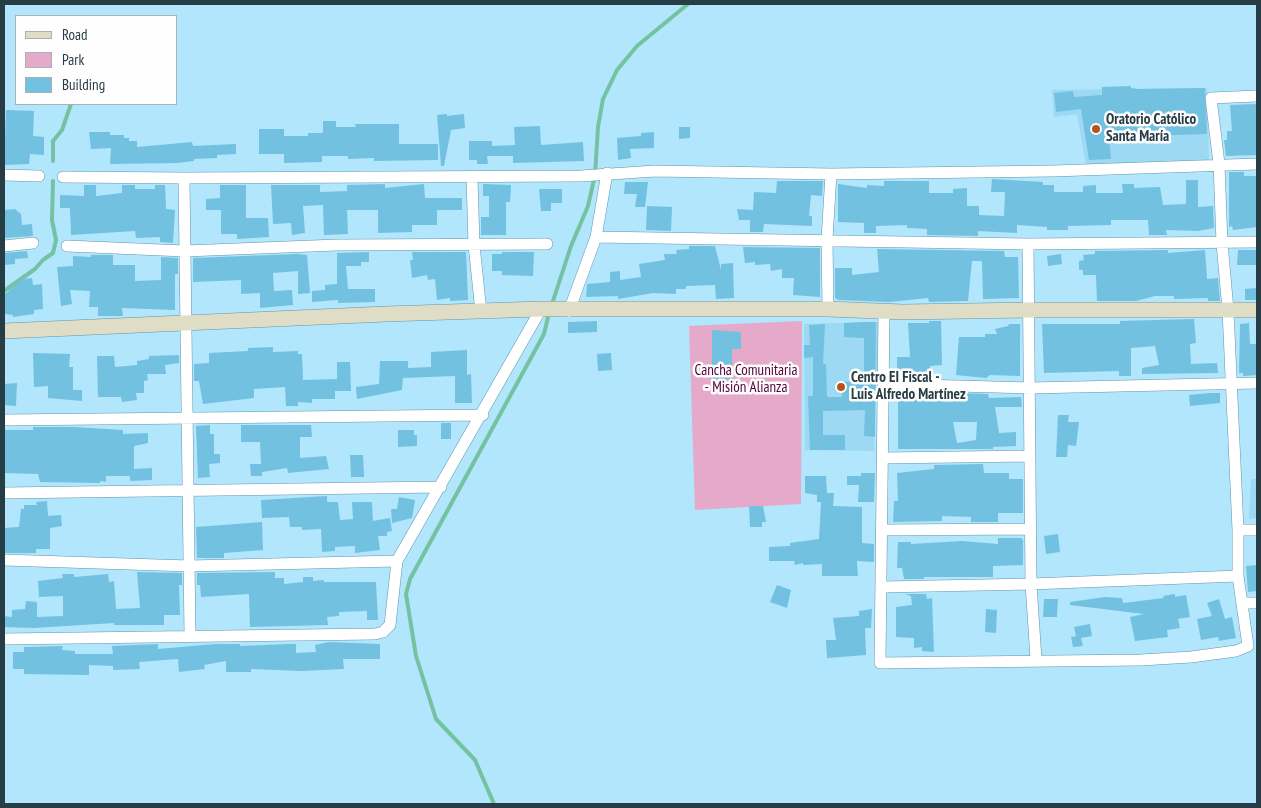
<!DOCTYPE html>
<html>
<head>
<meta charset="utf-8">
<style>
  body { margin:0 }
  #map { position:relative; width:1261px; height:808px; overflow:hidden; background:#b1e6fc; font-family:"PT Sans Narrow",sans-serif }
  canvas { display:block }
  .frame { position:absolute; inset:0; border:5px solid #273d45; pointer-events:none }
  .legend { position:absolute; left:15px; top:15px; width:162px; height:90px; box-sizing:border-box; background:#fefefe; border:1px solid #a8b1b4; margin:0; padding:6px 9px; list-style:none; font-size:15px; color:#273d45 }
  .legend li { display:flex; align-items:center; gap:10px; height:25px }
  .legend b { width:25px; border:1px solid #a8b1b4 }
</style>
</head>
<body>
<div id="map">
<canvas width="1261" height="808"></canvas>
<div class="frame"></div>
<ul class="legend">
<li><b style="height:6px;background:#dfddc5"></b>Road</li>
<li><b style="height:14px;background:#e5a9c9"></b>Park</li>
<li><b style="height:14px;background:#72c1e0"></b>Building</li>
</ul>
</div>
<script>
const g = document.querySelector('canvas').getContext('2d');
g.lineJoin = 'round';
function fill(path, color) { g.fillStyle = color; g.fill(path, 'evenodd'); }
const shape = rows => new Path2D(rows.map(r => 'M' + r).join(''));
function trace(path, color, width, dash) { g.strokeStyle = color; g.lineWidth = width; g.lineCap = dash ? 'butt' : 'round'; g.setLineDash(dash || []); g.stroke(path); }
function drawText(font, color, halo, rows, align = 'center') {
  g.font = font + ' "PT Sans Narrow",sans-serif'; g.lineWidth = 5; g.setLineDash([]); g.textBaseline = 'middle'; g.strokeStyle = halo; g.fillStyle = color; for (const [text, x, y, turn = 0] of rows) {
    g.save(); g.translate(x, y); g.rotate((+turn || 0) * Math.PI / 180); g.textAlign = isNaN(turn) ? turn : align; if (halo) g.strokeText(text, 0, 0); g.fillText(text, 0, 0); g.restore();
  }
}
fill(shape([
  [1207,88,1209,162,1086,166,1077,114,1054,117,1052,90],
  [879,322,874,451,805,450,804,324],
  [1251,479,1257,479,1257,518,1249,519]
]), '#9dd9f3');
fill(shape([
  [802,321,801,504,695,510,689,326]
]), '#e5a9c9');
trace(shape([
  [53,161,53,141,62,130,71,104],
  [4,291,35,269,43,260,53,253,56,240,52,220,53,181],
  [552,304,571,246,588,206,595,175,598,127,603,99,617,70,637,46,688,4],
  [494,804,475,760,436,719,416,656,406,594,410,579,544,334,549,313]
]), '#75c2a2', 4);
fill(shape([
  [1131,86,1131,88,1138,89,1205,88,1207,134,1109,137,1111,159,1089,160,1081,109,1056,112,1054,93,1073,91,1074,97,1102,95,1102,87],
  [1257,104,1257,155,1226,156,1224,140,1227,140,1227,131,1232,131,1230,105],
  [6,110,34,111,33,136,44,137,44,155,30,154,29,164,4,165],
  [447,114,447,116,464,114,465,128,451,130,444,166,441,166,437,115],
  [323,121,336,121,336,127,356,127,355,124,399,124,399,144,438,144,438,160,374,161,374,158,348,159,348,156,322,156,322,162,284,163,284,154,259,154,259,129,284,129,284,136,308,136,308,133,323,133],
  [540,126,541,145,583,142,584,161,513,163,513,156,487,156,488,164,477,164,477,160,469,160,469,141,492,141,492,146,515,145,514,127],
  [679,127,690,127,690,138,679,139],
  [89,132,110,132,110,135,124,135,124,138,129,138,129,141,137,141,137,147,192,142,193,146,236,144,236,154,217,155,217,158,194,159,194,161,178,163,110,164,111,148,91,149],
  [654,132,654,148,630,149,631,158,618,160,617,138,641,136,641,133],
  [1229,172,1244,172,1244,176,1257,176,1257,227,1233,230,1232,226,1229,227],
  [992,179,1043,182,1043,185,1054,185,1054,192,1083,192,1083,186,1096,185,1096,193,1123,193,1122,184,1134,184,1134,188,1160,187,1163,205,1186,204,1186,180,1198,180,1198,207,1213,206,1214,228,1198,231,1166,230,1167,235,1149,235,1148,220,1111,220,1111,225,1068,226,1068,230,1047,230,1047,227,1017,225,1017,233,978,231,978,236,927,235,927,229,907,228,907,225,876,226,876,233,864,233,864,223,838,222,838,184,867,188,867,185,884,186,884,181,929,181,929,193,953,193,953,189,967,188,967,206,979,206,979,215,1004,216,1005,192,991,192],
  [777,181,823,181,822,196,811,195,809,216,812,216,812,226,764,224,763,232,750,232,750,220,739,220,737,209,753,210,754,192,776,193],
  [625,182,648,182,645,207,635,207,637,194,624,194],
  [385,184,385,188,424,184,425,198,462,198,462,210,437,210,437,225,412,225,412,232,378,233,378,210,347,210,348,234,324,235,323,205,303,206,305,233,292,235,291,223,273,224,271,185,320,185,320,192,347,191,347,185],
  [483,184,511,185,510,202,506,202,506,235,481,235,481,217,489,217,489,196,483,196],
  [84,185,96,185,96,196,122,193,122,185,135,185,135,189,155,189,155,185,165,185,166,209,175,210,173,243,160,242,160,237,136,238,135,231,71,235,70,208,60,208,60,195,84,196],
  [220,185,246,185,246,218,268,218,269,237,237,239,237,234,221,234,221,210,206,210,206,199,220,198],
  [539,189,562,189,562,203,551,203,551,211,541,211],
  [647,206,672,207,671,231,646,230],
  [15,209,21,214,22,225,32,224,33,236,4,238,4,210],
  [689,246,715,246,721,270,721,264,733,263,734,298,716,299,715,285,686,286,686,289,676,289,676,294,653,293,618,299,618,296,586,297,587,284,610,282,610,272,620,271,620,280,641,277,639,264,665,260,664,254,677,254,676,250,689,249],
  [743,247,820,248,820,297,793,295,794,278,782,278,782,269,771,271,770,264,755,265,755,262,745,263],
  [877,249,1004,251,1005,257,1018,257,1019,298,983,299,982,261,972,261,968,301,929,302,928,298,889,302,839,300,835,298,835,268,852,268,852,275,879,272],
  [1168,250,1168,253,1205,250,1207,279,1218,278,1220,301,1208,301,1208,298,1174,299,1174,296,1155,296,1136,301,1097,301,1096,275,1083,275,1083,270,1079,270,1079,261,1084,260,1083,255,1095,254,1095,251],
  [1257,250,1257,265,1237,265,1238,250],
  [27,251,28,258,15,259,15,264,4,265,4,253],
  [369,252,369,262,361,262,361,266,346,266,348,289,375,289,375,302,338,303,338,300,312,302,312,291,325,290,325,285,337,284,337,253],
  [412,252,466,252,468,300,450,301,450,298,437,300,435,279,428,280,427,275,412,278,410,260,413,260],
  [502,252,534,252,533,276,502,275,502,271,492,271,492,254,502,254],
  [297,254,307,255,310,293,298,294,298,271,273,273,274,291,292,290,293,305,260,308,260,293,241,294,241,280,193,282,193,258],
  [1061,254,1062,264,1048,266,1047,256],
  [91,255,113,255,113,265,135,265,135,281,161,280,161,257,178,258,178,274,175,274,175,310,122,308,123,316,98,316,98,307,89,307,90,291,70,290,72,304,61,306,57,267,73,266,73,256,91,257],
  [32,278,33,285,42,284,43,309,34,310,34,314,13,317,13,315,4,314,4,295,22,279],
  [1257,288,1257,300,1245,300,1245,289],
  [1194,319,1196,343,1190,344,1191,364,1217,363,1218,373,1142,374,1142,368,1159,365,1155,346,1131,348,1131,376,1119,376,1119,371,1044,373,1042,324,1120,324,1120,321],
  [597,321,597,332,568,333,568,322],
  [929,321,941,321,942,365,930,366,930,374,897,369,897,357,910,357,908,323,929,323],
  [864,322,876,322,875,437,864,436,865,410,823,411,823,435,845,435,845,450,810,450,808,396,813,396,813,357,804,358,804,345,810,345,809,325,825,324,823,364,826,364,827,397,842,397,843,382,864,381,864,338,844,337,844,323],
  [1249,323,1250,344,1257,344,1257,375,1243,376,1243,373,1239,373,1240,324],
  [1009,324,1020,324,1020,376,990,375,986,378,956,375,959,337,985,337,985,334,997,334,995,329,1008,326],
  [712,330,741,332,741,349,732,349,732,379,712,379],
  [273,347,273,352,298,351,298,354,302,354,303,380,337,379,337,362,350,362,351,391,335,391,335,399,312,399,312,403,298,402,298,406,286,406,285,387,254,389,254,398,203,404,199,381,194,381,194,364,209,363,209,353,248,351,248,348],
  [467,350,467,375,471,374,472,403,455,403,455,376,403,378,402,390,357,399,356,387,379,384,380,361,408,361,408,368,431,367,431,352],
  [33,353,70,354,69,367,73,367,73,390,82,390,82,401,48,398,48,386,34,387],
  [611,353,612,370,598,371,597,354],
  [179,355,179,363,165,365,166,374,147,374,148,380,144,381,144,393,136,393,137,400,122,402,121,397,98,397,97,356,114,356,115,367,137,365,137,361,149,359,149,356],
  [17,383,16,406,4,405,4,384],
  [898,393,942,393,942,395,954,396,954,393,988,394,989,398,1021,397,1022,407,995,407,999,433,1016,432,1016,446,993,447,993,449,898,449],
  [953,422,977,422,976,440,957,443],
  [1210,393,1220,393,1220,403,1190,406,1189,395],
  [1058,415,1069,415,1068,422,1079,422,1076,446,1068,445,1067,457,1056,457],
  [441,423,451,423,451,439,441,439],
  [210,425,210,434,214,434,214,454,220,454,220,463,209,464,210,477,198,478,196,426],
  [241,425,311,425,312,437,300,437,300,458,326,456,329,469,288,473,287,468,262,472,262,476,251,476,250,464,261,464,260,442,241,442],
  [33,427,74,427,123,430,123,434,148,433,148,443,134,446,134,469,152,468,152,480,130,481,130,476,106,476,106,482,100,481,100,483,40,482,38,474,4,473,4,430,33,430],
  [398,430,414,430,414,435,417,435,417,446,398,447],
  [350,455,363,455,364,477,351,477],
  [983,464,984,473,1009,473,1009,479,1023,479,1023,513,998,513,998,522,971,522,971,517,942,516,942,521,893,522,894,501,898,501,897,473,934,469,934,465],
  [861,473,875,473,874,502,858,502,859,485,847,485,847,476,861,476],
  [805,476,826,476,827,493,834,493,833,506,862,507,862,543,874,544,874,562,857,561,858,576,822,576,822,564,803,565,803,563,795,565,794,561,769,561,769,547,790,546,790,543,819,539,821,502,817,502,817,495,805,493],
  [327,496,327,502,338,502,340,520,353,519,352,502,372,502,373,521,390,518,392,531,387,532,387,536,378,536,380,550,355,553,355,546,335,547,335,551,322,552,321,529,302,530,302,527,290,527,289,517,262,518,261,500],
  [399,497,415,500,412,518,392,523,391,509,397,509],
  [47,501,48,516,61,515,62,526,50,528,50,549,36,549,36,553,4,553,4,528,19,527,21,509,24,509,24,505,37,505,36,502],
  [749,506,763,506,766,522,762,522,762,527,750,527],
  [262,522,263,550,224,553,224,558,197,558,196,527],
  [1058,534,1060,552,1046,554,1044,536],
  [998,538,1021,538,1023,540,1023,565,993,566,993,577,924,577,924,579,904,579,902,568,897,568,898,542,911,542,911,544,962,541,998,544],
  [1257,565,1257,591,1248,592,1246,566],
  [137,572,182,573,182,585,179,585,180,615,164,615,164,625,114,625,114,623,34,628,4,627,4,616,12,617,12,610,25,609,26,601,37,602,37,617,63,616,63,596,39,597,38,581,63,578,62,574,74,574,74,577,108,574,109,582,114,581,116,609,140,608],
  [275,572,275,578,284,578,284,584,303,582,303,577,313,577,313,581,324,580,324,582,376,582,378,620,367,620,367,611,339,612,339,616,327,617,328,625,250,627,249,594,201,597,200,585,197,585,197,573],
  [777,585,791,590,787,608,770,602],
  [905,594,926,594,927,599,932,598,934,652,922,651,922,647,914,648,914,638,896,637,896,607,912,605,911,596],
  [1175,594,1175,597,1186,595,1190,617,1178,619,1180,628,1167,630,1168,637,1135,641,1130,617,1144,614,1070,605,1070,602,1105,597,1122,598,1123,603,1164,598,1163,596],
  [1044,599,1058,599,1057,617,1043,617],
  [1219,599,1225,619,1232,617,1236,638,1219,641,1218,637,1201,640,1197,619,1212,616,1207,603],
  [872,609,871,628,865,628,866,655,827,658,826,640,836,640,833,618,859,616,859,611],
  [986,609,997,610,996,633,985,632],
  [1090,624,1092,636,1081,638,1083,646,1073,647,1071,637,1076,636,1074,627],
  [329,642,380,644,380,659,343,659,344,669,302,671,251,669,251,672,226,672,226,661,204,665,205,669,179,672,178,659,139,662,140,669,113,670,113,666,89,665,89,675,24,674,24,669,13,669,13,652,24,652,24,647,63,646,62,650,75,651,75,654,113,654,112,646,158,644,158,649,215,644,240,644,240,646,288,644,296,644,296,653,316,652,315,645]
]), '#72c1e0');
const street = shape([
  [4,175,39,176],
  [63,177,184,178,581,176,655,171,831,174,1053,171,1257,164],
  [472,177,474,245,481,312],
  [184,178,190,635],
  [596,237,1028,244,1257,242],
  [1028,244,1031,584,1036,659],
  [4,246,33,243],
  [67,246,185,251,337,245,547,244],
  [828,309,827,239,831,174],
  [569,311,596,237,607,173],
  [884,312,880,663,1141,660,1191,657,1236,651,1248,646,1238,576,1238,530,1228,310,1222,243,1219,164,1211,98,1257,96],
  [884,384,1031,388,1257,383],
  [4,420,483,415],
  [883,458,1030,456],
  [4,493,441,487],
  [883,530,1031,529],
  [1238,530,1257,530],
  [4,560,189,566,397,561],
  [882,587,1031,584,1238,576],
  [1242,603,1257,603],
  [4,639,375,634,383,632,390,625,397,561,541,309]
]);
const secondary = shape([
  [4,331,386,314,541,309,828,309,903,312,1029,310,1257,310]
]);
trace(street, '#6294a9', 12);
trace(secondary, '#6294a9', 16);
trace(street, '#fff', 11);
trace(secondary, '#dfddc5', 15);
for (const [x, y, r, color] of [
  [1096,129,5,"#b8551d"],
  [841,387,5,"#b8551d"]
]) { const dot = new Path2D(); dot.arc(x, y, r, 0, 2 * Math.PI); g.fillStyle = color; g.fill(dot); trace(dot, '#fefefe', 2); }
drawText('bold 15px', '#273d45', '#fefefe', [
  ["Oratorio Católico",1106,120],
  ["Santa María",1106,137],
  ["Centro EI Fiscal -",851,378],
  ["Luis Alfredo Martínez",851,395]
], 'left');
drawText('15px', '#520439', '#fefefe', [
  ["Cancha Comunitaria",746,371],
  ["- Misión Alianza",746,388]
]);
</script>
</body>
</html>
